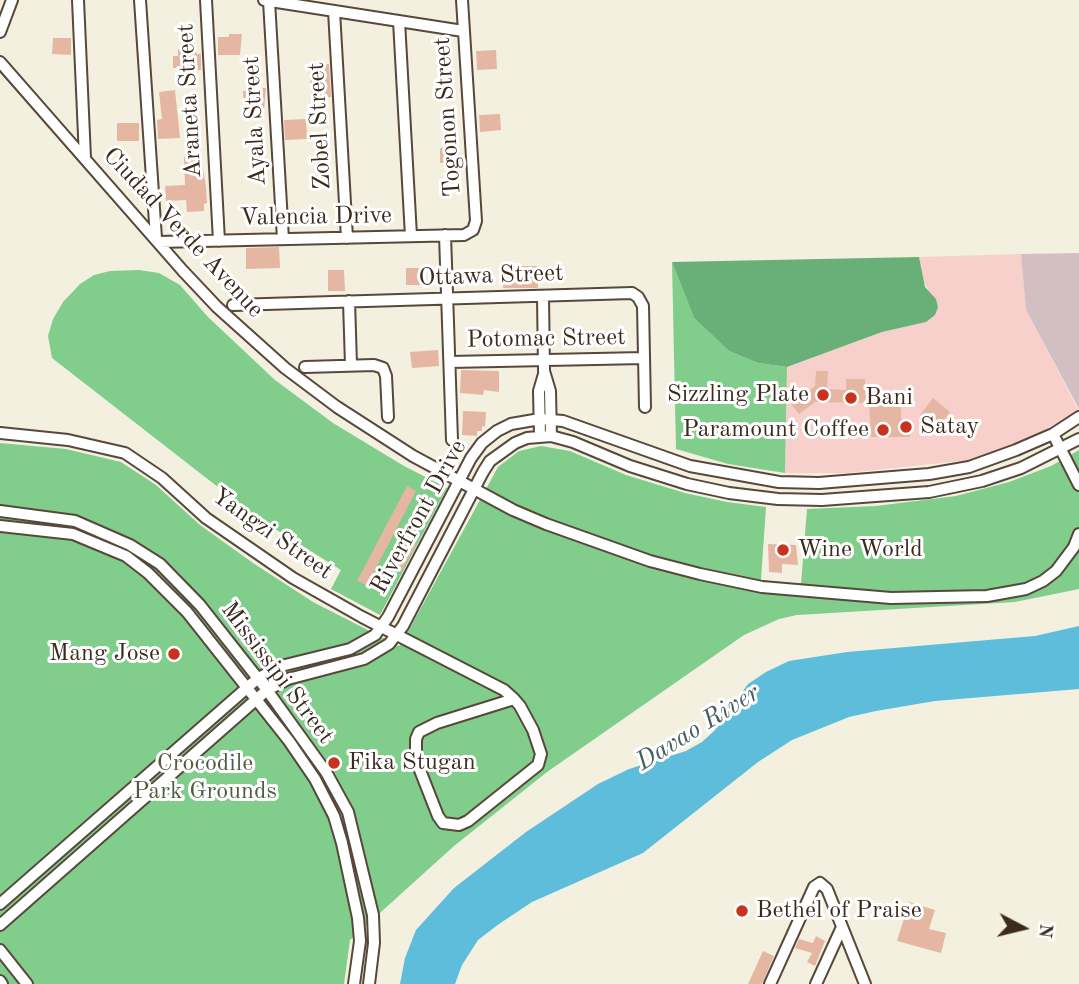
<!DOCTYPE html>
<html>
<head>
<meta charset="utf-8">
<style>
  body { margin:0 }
  #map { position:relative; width:1079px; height:984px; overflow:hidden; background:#f3f0df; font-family:"Old Standard TT",serif }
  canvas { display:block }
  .north { position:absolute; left:988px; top:893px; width:70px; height:70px; -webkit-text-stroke:5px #fff; paint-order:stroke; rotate:97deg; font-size:19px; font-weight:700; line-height:28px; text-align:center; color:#3b2a1e }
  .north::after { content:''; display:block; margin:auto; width:24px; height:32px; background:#3b2a1e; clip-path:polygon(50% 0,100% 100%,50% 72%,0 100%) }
</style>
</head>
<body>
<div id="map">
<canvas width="1079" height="984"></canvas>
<div class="north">N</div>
</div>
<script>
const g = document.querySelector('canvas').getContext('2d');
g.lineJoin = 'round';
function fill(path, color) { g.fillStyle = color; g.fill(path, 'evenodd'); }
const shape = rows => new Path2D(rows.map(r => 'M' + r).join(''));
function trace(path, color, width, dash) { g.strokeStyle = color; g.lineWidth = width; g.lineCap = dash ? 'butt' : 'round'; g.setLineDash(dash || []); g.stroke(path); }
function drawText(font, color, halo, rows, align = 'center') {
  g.font = font + ' "Old Standard TT",serif'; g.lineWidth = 6; g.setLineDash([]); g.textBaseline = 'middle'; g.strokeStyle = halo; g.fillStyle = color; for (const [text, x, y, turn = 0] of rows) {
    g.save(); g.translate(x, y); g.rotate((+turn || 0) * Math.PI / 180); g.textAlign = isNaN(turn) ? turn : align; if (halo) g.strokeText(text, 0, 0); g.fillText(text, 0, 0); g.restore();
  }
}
fill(shape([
  [1021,254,1026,310,1079,411,1028,439,969,460,848,473,785,473,787,367,882,332,926,322,938,307,936,299,930,294,922,278,919,257]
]), '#f7d0cc');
fill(shape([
  [1079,253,1079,409,1026,310,1021,254]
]), '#d2bec3');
fill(shape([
  [672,262,694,318,729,351,758,363,787,367,785,473,728,464,676,449],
  [139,270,159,273,180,285,208,317,275,380,333,423,404,466,447,488,380,615,331,589,341,570,259,519,52,358,48,336,53,319,63,302,80,284,94,275,110,271],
  [0,443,66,449,121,462,156,485,200,525,253,563,313,602,399,646,410,628,498,467,519,451,541,446,570,451,626,475,685,493,727,502,766,507,761,580,801,584,807,509,876,506,956,496,1009,482,1051,466,1079,450,1079,589,1015,602,797,615,779,619,744,635,547,772,454,846,350,940,344,984,0,984]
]), '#80cd8c');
fill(shape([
  [919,257,925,287,936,299,938,307,935,315,926,322,882,332,787,367,758,363,729,351,694,318,672,262]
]), '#68b078');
fill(shape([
  [1079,626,1079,689,935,701,876,711,849,717,792,740,758,762,643,853,532,902,499,924,478,940,462,965,455,984,400,984,405,958,416,930,454,888,526,832,598,784,629,769,686,751,702,742,714,731,748,684,766,672,789,661,847,652,1035,636]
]), '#5dbddb');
fill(shape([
  [229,34,242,34,240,55,218,55,218,37,229,37],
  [53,38,71,38,71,55,52,54],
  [178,49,194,49,197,54,201,54,201,70,177,71,177,68,173,68,173,56,178,56],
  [496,50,497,69,477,70,476,51],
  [329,64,331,97,312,99,309,66],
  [258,88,266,88,264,110,244,111,243,91,258,90],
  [175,90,180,138,158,139,157,120,162,119,159,92],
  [500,114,501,130,480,132,479,115],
  [306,119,307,139,285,140,284,120],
  [117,123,139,123,139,141,117,141],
  [459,147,460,162,440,163,440,148],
  [201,156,206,187,207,203,204,204,204,211,187,212,186,200,166,201,165,186,185,185,184,157],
  [279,247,280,268,246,269,246,248],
  [503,266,538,266,538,288,503,288],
  [406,268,423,268,423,285,406,285],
  [328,270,344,270,345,291,328,291],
  [438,350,439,366,412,368,410,352],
  [461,370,499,371,499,392,484,390,483,395,460,393],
  [816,371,828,371,827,389,846,390,846,379,865,379,865,395,901,394,901,419,910,419,910,437,871,437,869,403,815,402,799,414,791,404,815,386],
  [933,398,950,412,937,429,920,415],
  [463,411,486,412,485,427,482,426,482,431,477,431,477,436,462,435],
  [407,486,416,491,367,585,357,581],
  [408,541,416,545,401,572,394,568],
  [768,544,796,545,798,565,782,564,782,573,769,572],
  [909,902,935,910,929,929,946,933,941,953,897,941],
  [816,936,825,941,815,966,807,962,812,953,795,948,799,939,813,943],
  [763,951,774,956,762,984,748,984]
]), '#e5b7a2');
const street = shape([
  [78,0,85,158],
  [140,0,156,238],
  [206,0,219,241],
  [264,0,463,31],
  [269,1,283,239],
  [334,11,347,238],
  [399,21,411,236],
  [0,32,12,0],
  [0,62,183,271,217,307,285,368,337,407,413,456,513,510,546,524,650,561,700,574,762,587,891,598,987,596,1026,589,1043,581,1056,571,1074,547,1079,534],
  [445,235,452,440],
  [158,242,464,235,473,230,476,221,462,0],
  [543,296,544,371,550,391,551,436],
  [349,301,351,365],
  [233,305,632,293,638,297,643,306,645,407],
  [450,362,644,358],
  [305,367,374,365,383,368,386,376,388,417],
  [0,433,68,440,125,453,162,478,206,518,293,578,362,617,504,690,514,699,520,706,533,730,541,754,538,765,468,821,459,825,443,823,438,816,416,760,416,739,419,732,437,723,514,699],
  [1053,434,1079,485],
  [540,436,539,391,544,374],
  [0,511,75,521,130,545,160,564,200,605,267,690,326,772,348,812,373,915,374,943,369,984],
  [0,526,73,534,126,556,148,573,187,612,289,741,315,779,334,816,342,843,358,918,360,941,354,984],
  [0,904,257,679,281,666,350,649,375,635,388,617,471,458,482,443,497,431,511,424,540,419,563,421,690,466,779,482,819,483,929,474,969,467,1016,450,1053,434,1079,417],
  [0,925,267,690,288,679,364,659,389,644,403,626,483,472,490,461,515,443,527,438,551,436,573,442,630,466,687,484,729,493,778,499,822,500,929,492,982,481,1021,468,1079,439],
  [0,950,27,984],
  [0,981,2,984],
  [770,984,814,887,820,883,827,889,865,984],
  [816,984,842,927]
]);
trace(street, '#57483b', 14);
trace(street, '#fff', 10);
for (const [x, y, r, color] of [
  [823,395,7,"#c8321e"],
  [851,398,7,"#c8321e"],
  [906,427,7,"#c8321e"],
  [883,430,7,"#c8321e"],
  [783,550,7,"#c8321e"],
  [174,654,7,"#c8321e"],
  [334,763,7,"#c8321e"],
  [742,911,7,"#c8321e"]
]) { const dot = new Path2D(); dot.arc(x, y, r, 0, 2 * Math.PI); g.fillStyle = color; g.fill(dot); trace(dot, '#fff', 2.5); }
drawText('24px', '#3b2a1e', '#fff', [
  ["Araneta Street",190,101,-93],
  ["Togonon Street",448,117,-94],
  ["Ayala Street",255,121,-93],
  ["Zobel Street",320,126,-93],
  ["Valencia Drive",316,217,-1],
  ["Ciudad Verde Avenue",183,233,47],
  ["Ottawa Street",491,276,-2],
  ["Potomac Street",546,339,-1],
  ["Riverfront Drive",419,517,-61],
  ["Yangzi Street",272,534,35],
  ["Mississipi Street",277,673,53]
]);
drawText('24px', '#3b2a1e', '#fff', [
  ["Sizzling Plate",809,395,"right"],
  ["Bani",865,398],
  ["Satay",920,427],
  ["Paramount Coffee",869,430,"right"],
  ["Wine World",797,550],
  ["Mang Jose",160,654,"right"],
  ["Fika Stugan",348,763],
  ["Bethel of Praise",756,911]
], 'left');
drawText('24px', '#505b3f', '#fff', [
  ["Crocodile",205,764],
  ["Park Grounds",205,792]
]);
drawText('italic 26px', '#475d60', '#fff', [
  ["Davao River",698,728,-32]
]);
</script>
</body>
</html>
